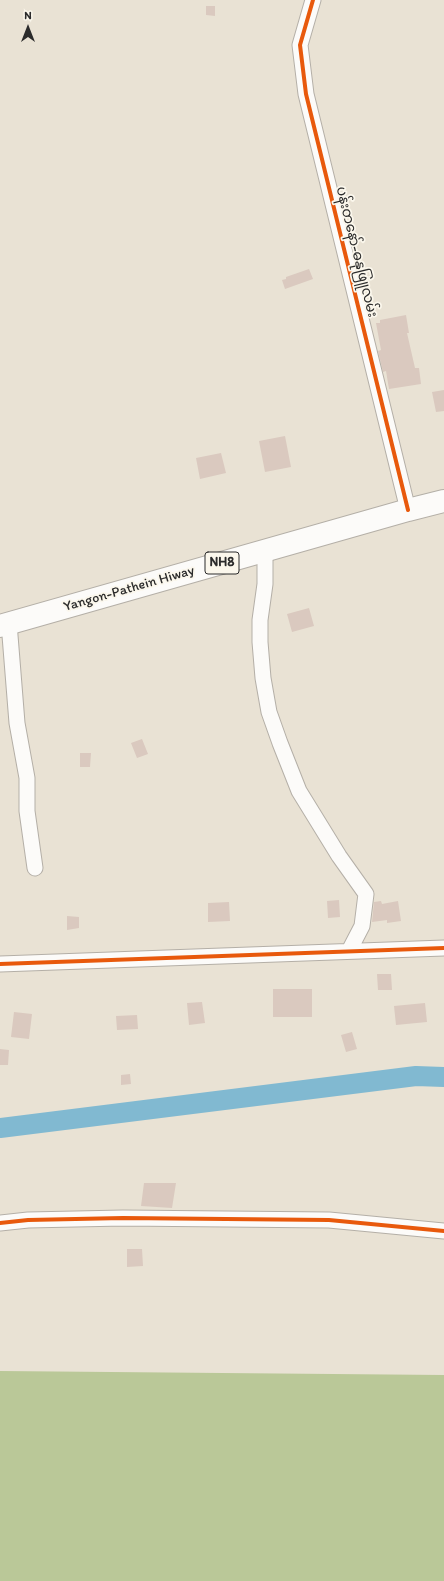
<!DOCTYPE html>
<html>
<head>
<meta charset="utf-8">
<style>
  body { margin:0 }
  #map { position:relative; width:444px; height:1581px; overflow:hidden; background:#e9e2d4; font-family:Itim,sans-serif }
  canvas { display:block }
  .north { position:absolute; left:8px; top:8px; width:40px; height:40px; -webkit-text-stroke:3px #fbf7ec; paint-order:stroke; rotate:0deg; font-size:11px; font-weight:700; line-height:16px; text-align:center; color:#2b2b2b }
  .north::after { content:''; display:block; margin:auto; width:14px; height:18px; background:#2b2b2b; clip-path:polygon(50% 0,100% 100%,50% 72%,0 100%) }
</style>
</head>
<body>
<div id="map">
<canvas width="444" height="1581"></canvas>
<div class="north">N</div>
</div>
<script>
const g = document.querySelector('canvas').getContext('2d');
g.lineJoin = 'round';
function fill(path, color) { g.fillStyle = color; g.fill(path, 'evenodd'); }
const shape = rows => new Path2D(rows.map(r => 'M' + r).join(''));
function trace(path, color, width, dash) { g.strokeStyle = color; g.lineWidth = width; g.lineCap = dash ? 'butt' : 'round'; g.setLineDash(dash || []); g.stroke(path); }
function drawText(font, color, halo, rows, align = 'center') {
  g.font = font + ' Itim,"Noto Sans Myanmar",sans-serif'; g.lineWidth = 3.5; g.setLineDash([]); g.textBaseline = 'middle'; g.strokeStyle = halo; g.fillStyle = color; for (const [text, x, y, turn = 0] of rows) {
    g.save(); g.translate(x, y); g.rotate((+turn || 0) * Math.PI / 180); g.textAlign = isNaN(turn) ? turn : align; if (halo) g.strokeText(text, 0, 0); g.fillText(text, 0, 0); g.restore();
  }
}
fill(shape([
  [0,1371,444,1375,444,1581,0,1581]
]), '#bac898');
trace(shape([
  [0,1128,416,1076,444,1077]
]), '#81b9d1', 20);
fill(shape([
  [206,6,215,6,215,16,206,15],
  [309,269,313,279,285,289,282,280,286,279,286,277],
  [406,315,409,333,407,333,415,368,419,368,421,384,389,389,386,371,383,372,378,351,381,350,376,323,380,323,380,320],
  [444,390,444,411,436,412,432,392],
  [285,436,291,467,265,472,259,441],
  [221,453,226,473,200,479,196,458],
  [309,608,314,626,292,632,287,614],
  [142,739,148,754,137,758,131,743],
  [80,753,91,753,90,767,80,767],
  [339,900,340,917,328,918,327,901],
  [381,901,382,904,398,901,401,921,387,923,387,920,372,922,374,902],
  [229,902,230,921,208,922,208,903],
  [67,916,79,917,79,928,67,930],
  [377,974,391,974,392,990,378,990],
  [273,989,312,989,312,1017,273,1017],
  [202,1002,205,1023,189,1025,187,1003],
  [425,1003,427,1022,396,1025,394,1006],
  [14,1012,32,1014,29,1039,11,1037],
  [137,1015,138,1029,117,1030,116,1016],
  [352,1032,357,1049,346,1052,341,1035],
  [0,1049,9,1050,8,1065,0,1065],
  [130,1074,131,1084,121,1085,121,1075],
  [144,1183,176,1183,172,1208,141,1206],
  [127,1249,142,1249,143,1266,127,1267]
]), '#dac9bf');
const minor = shape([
  [313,0,300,45,306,94,408,510],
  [265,550,265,584,260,620,260,642,263,678,269,712,280,743,299,791,339,856,366,894,362,926,349,951],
  [9,623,17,723,27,778,27,811,35,868],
  [0,964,444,948],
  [0,1223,28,1220,123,1218,329,1220,444,1231]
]);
const highway = shape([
  [0,626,408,510,444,501]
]);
trace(minor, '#b4afa7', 17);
trace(highway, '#b4afa7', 24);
trace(minor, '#fcfbf9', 15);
trace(highway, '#fcfbf9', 22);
trace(shape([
  [313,0,300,45,306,94,408,510],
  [0,964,444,948],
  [0,1223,28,1220,123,1218,329,1220,444,1231]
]), '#e8590c', 4);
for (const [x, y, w] of [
  [222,563,34]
]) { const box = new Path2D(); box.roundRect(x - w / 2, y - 11, w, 22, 3); g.fillStyle = '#fbf7ec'; g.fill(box); trace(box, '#2b2b2b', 1); }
drawText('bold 13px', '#2b2b2b', null, [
  ["NH8",222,563]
]);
drawText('14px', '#2b2b2b', '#fbf7ec', [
  ["ပန်းတနော်-ဓနုဖြူလမ်း",356,252,76],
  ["Yangon-Pathein Hiway",129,589,-16]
]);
</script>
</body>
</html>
